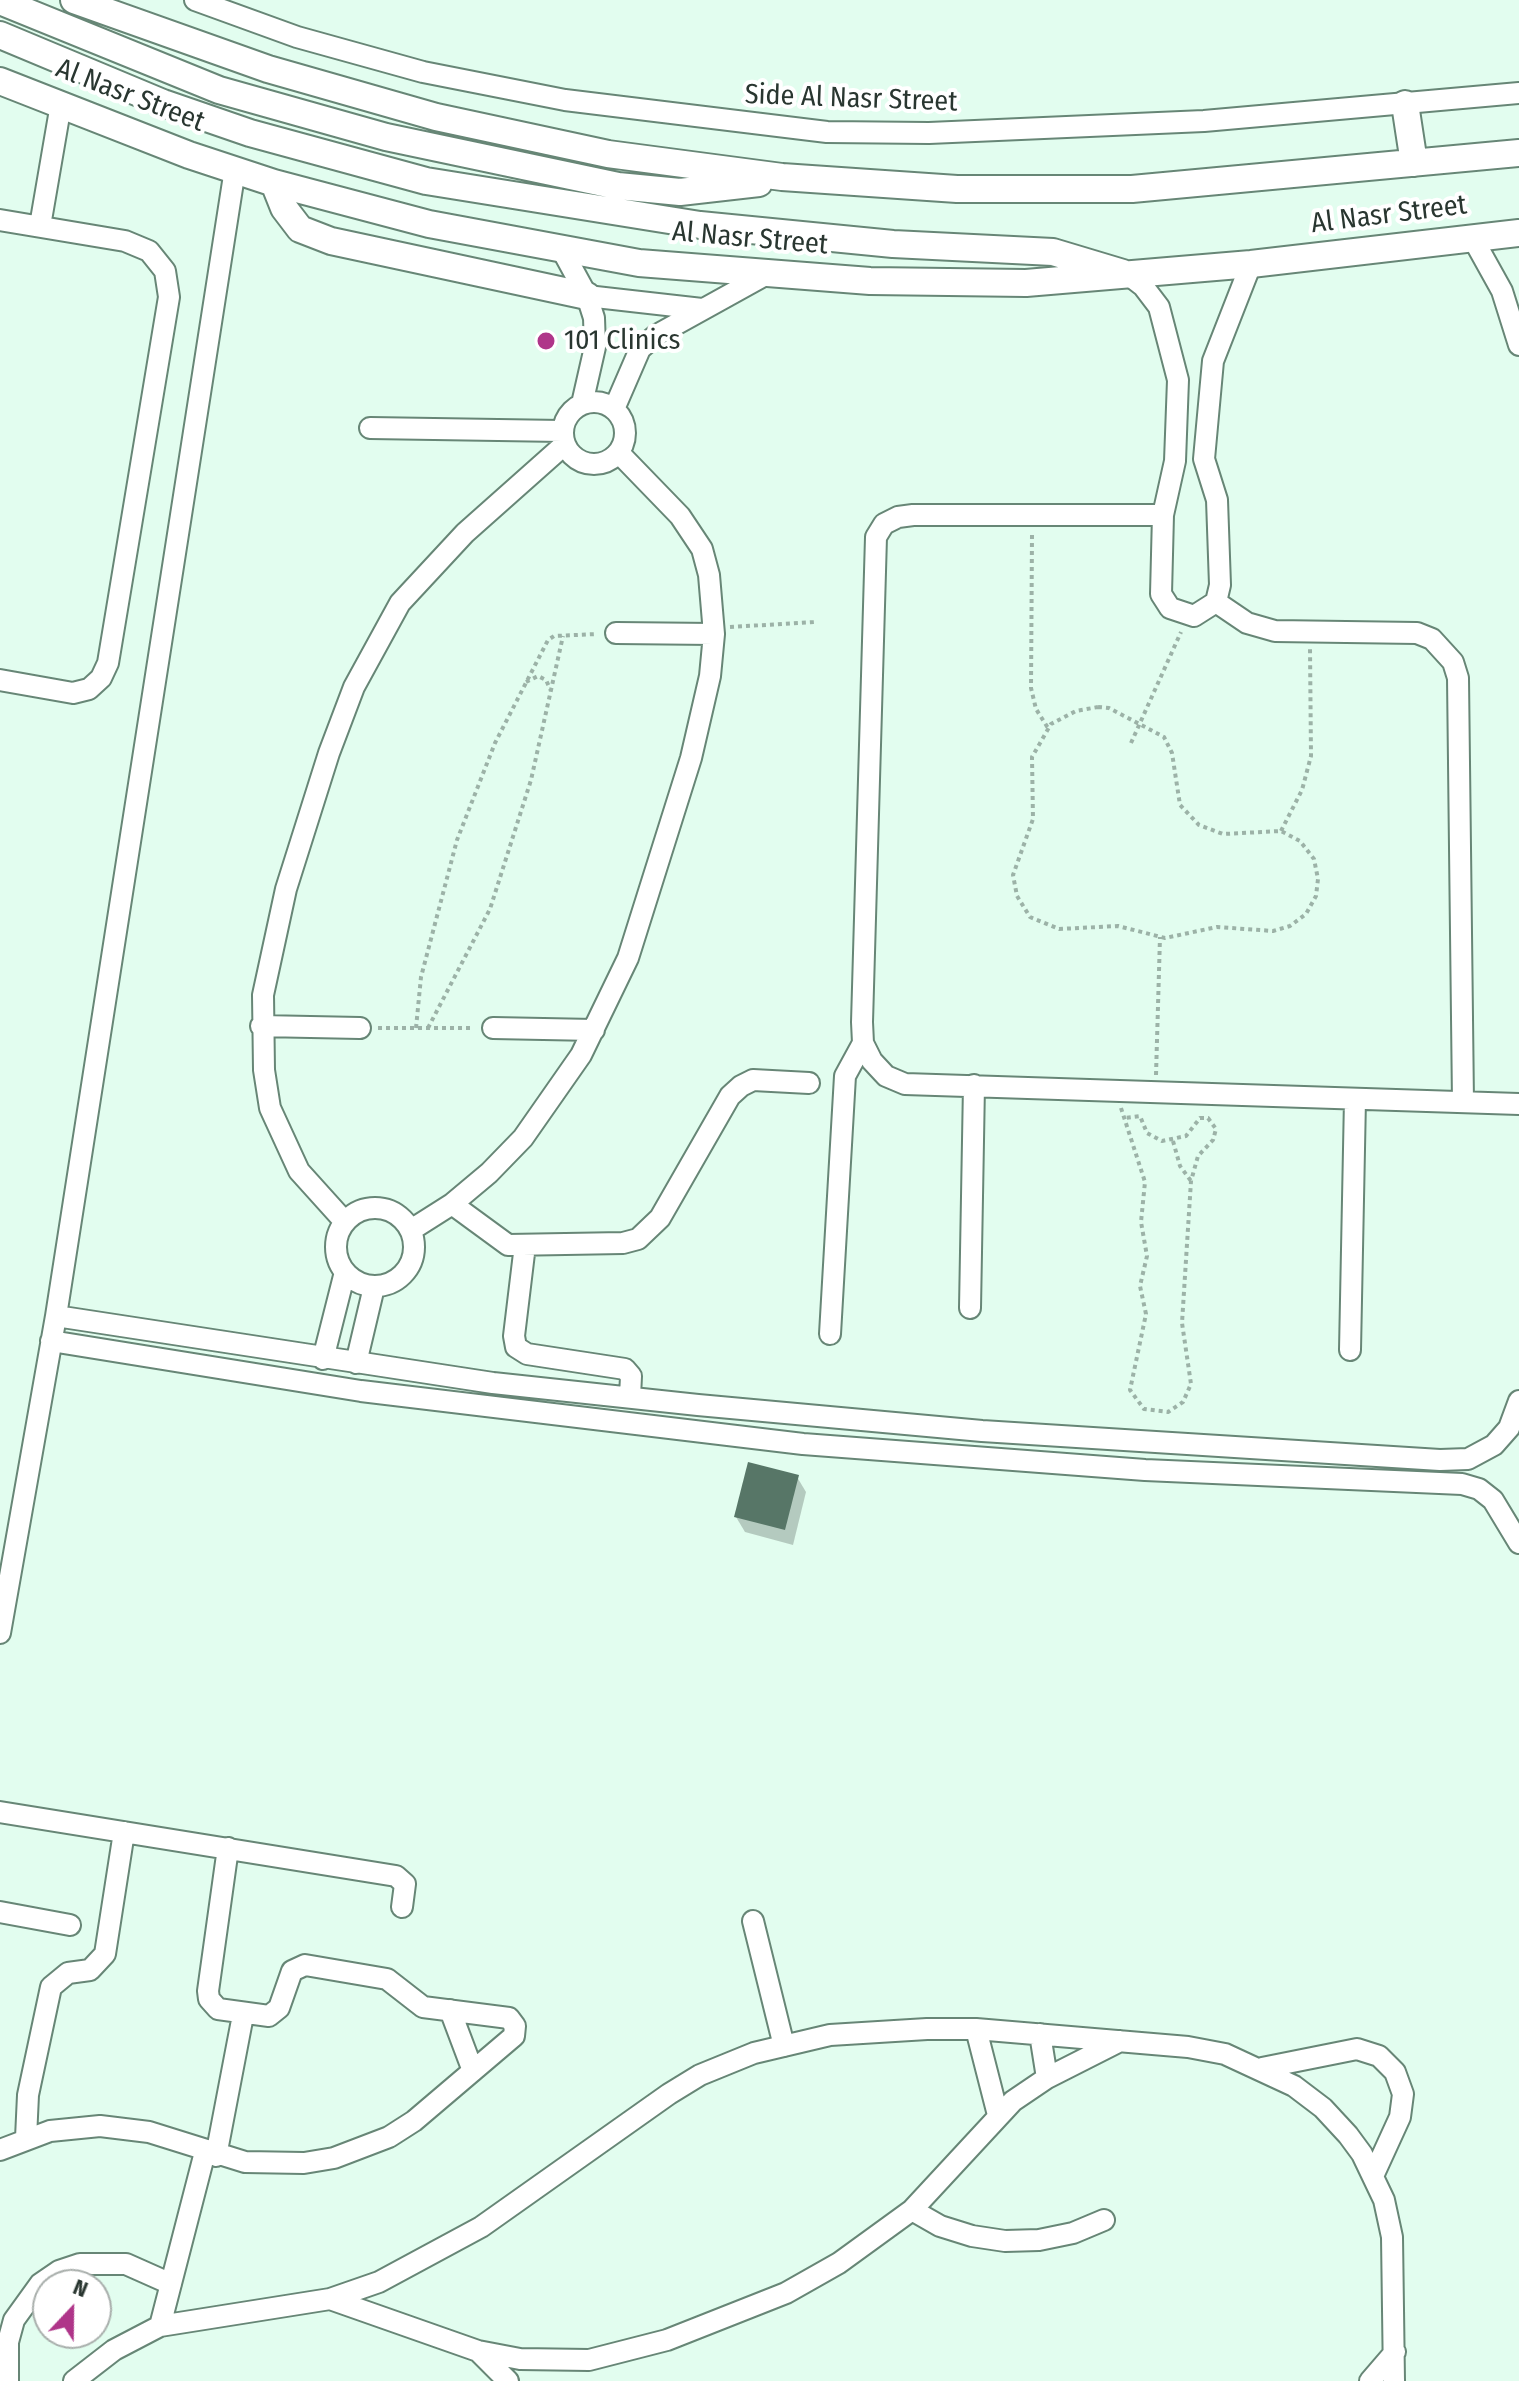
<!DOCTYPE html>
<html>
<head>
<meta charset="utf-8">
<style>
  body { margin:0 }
  #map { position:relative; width:1519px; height:2381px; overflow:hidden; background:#e2fdef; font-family:"Fira Sans Condensed",sans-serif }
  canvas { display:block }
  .north { position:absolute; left:32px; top:2269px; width:80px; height:80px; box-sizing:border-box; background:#fff; border:2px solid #a9afac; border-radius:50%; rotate:22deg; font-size:22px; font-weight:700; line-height:32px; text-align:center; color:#293630 }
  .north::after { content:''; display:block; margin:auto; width:28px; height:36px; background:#af3589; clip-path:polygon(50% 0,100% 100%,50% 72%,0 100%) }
</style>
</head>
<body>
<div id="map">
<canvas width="1519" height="2381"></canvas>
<div class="north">N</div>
</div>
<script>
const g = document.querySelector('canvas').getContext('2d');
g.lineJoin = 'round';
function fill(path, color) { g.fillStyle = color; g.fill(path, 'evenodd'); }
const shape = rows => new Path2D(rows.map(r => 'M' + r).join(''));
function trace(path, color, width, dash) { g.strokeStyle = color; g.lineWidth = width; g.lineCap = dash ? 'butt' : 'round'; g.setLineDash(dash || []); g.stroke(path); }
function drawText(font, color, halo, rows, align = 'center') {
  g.font = font + ' "Fira Sans Condensed",sans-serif'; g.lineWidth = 8; g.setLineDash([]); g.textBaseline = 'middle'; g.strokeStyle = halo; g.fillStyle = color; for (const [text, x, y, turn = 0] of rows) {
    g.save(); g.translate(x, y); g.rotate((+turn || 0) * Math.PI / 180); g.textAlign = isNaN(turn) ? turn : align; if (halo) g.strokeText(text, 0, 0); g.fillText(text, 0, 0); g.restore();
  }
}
fill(shape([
  [797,1477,806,1492,793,1545,745,1532,736,1517]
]), '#0003');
fill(shape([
  [748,1462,799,1475,785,1530,734,1517]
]), '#577667');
const minor = shape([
  [195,0,297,37,423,72,565,100,827,132,929,133,1204,121,1519,93],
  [0,220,125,241,149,251,165,271,169,297,108,663,101,678,89,689,73,693,0,680],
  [40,226,61,104],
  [1472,237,1502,291,1519,345],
  [562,250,587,296,594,318,595,347,582,404],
  [1130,276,1143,286,1159,307,1178,380,1175,461,1163,515,1161,594,1170,608,1194,616,1216,602,1220,585,1217,500,1204,459,1213,361,1251,264],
  [587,296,702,309],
  '563 433a31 31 0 1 1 62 0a31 31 0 1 1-62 0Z',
  [614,409,640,349,655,336,767,274],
  [370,428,562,431],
  [1163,515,913,515,898,517,884,524,876,537,862,1022,863,1043,872,1061,886,1076,905,1084,1519,1104],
  [1216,602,1247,623,1275,631,1417,633,1432,639,1453,662,1458,678,1463,1102],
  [616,633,714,634],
  [261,1026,360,1028],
  [493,1028,594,1030],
  [452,1204,508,1245,623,1243,638,1239,660,1218,730,1096,741,1086,753,1080,809,1083],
  '336 1247a39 39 0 1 1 78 0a39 39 0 1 1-78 0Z',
  [345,1222,299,1171,270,1108,264,1070,263,995,286,889,329,753,354,687,400,603,465,533,564,445],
  [411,1230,452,1204,489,1173,523,1138,581,1055,628,958,691,758,710,676,714,634,709,575,702,549,680,516,619,453],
  [525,1245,514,1336,516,1347,527,1354,625,1369,631,1376,630,1397],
  [970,1308,974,1085],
  [56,1316,493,1383,698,1405,982,1431,1440,1460,1468,1459,1494,1445,1509,1428,1519,1401],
  [830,1334,845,1076,863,1043],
  [51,1341,361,1391,803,1444,1145,1470,1462,1484,1479,1489,1493,1500,1519,1543],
  [1350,1350,1355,1099],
  [323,1359,345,1272],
  [356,1363,374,1287],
  [0,1633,56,1316,235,169],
  [0,1812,396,1876,405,1884,402,1907],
  [0,1912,70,1925],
  [753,1921,784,2046],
  [450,2010,473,2071],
  [976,2029,998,2115],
  [1040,2034,1047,2078],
  [1262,2068,1357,2049,1379,2056,1395,2072,1403,2094,1400,2117,1373,2176],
  [26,2138,28,2095,51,1987,68,1973,90,1970,105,1954,124,1832],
  [0,2150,50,2131,100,2126,149,2132,245,2162,304,2163,334,2158,389,2137,414,2121,514,2036,515,2026,509,2018,423,2007,387,1979,305,1965,292,1971,279,2008,269,2016,218,2009,209,1999,208,1991,228,1848],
  [216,2156,243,2015],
  [912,2210,940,2226,972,2236,1005,2241,1039,2240,1073,2233,1104,2220],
  [330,2299,478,2351,520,2359,589,2360,667,2340,786,2293,839,2263,912,2210,1013,2101,1047,2078,1120,2041],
  [160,2326,205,2152],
  [478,2351,508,2381],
  [8,2381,8,2342,14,2320,40,2284,59,2271,80,2264,126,2264,171,2284],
  [74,2381,114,2350,160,2326,330,2299,379,2282,481,2227,669,2094,700,2075,754,2053,830,2035,927,2029,976,2029,1188,2047,1225,2054,1294,2086,1323,2108,1348,2135,1362,2154,1384,2200,1392,2237,1394,2381],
  [1370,2381,1395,2352]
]);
const major = shape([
  [74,0,268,69,436,117,608,154,782,177,957,189,1132,189,1519,153],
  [0,1,219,90,386,137,618,186,680,192,759,183],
  [0,35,163,103,250,133,426,181,700,225,893,244,1053,252,1123,273],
  [0,81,189,155,274,183,429,224,639,263,870,281,1026,283,1251,264,1519,233],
  [1405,104,1414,163],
  [274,183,284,208,300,229,331,241,587,296]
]);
trace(minor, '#678676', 24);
trace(major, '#678676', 30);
trace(shape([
  [1032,535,1031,688,1036,709,1048,728],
  [730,627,816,622],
  [526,682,538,676,546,680,551,691],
  [1098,707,1109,708,1164,737,1172,753,1180,805,1199,825,1223,834,1281,831,1300,841,1314,859,1318,879,1316,896,1306,914,1290,926,1273,931,1217,927,1165,938,1118,926,1059,929,1030,917,1017,896,1013,875,1033,819,1032,757,1051,724,1076,711,1098,707],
  [1131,743,1181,632],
  [1281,831,1302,790,1311,756,1310,648],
  [378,1028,473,1028],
  [416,1028,421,977,457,840,495,743,548,640,554,636,597,634],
  [428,1028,490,909,531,780,563,636],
  [1156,1075,1160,937],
  [1121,1108,1145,1182,1141,1222,1147,1256,1140,1286,1146,1314,1130,1390,1144,1409,1168,1412,1183,1402,1191,1384,1182,1323,1191,1181,1198,1156,1213,1140,1216,1129,1208,1118,1200,1118,1186,1136,1162,1141,1147,1133,1140,1116,1124,1118],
  [1173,1141,1180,1166,1191,1181]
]), '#9cb2a7', 4, [4, 4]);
trace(minor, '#fff', 20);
trace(major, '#fff', 26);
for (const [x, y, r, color] of [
  [546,341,10,"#af3589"]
]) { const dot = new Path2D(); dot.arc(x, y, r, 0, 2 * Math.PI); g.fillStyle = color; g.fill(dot); trace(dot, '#fff', 3); }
drawText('28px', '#293630', '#fff', [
  ["Al Nasr Street",130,96,21],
  ["Side Al Nasr Street",851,99,2],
  ["Al Nasr Street",1389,215,-7],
  ["Al Nasr Street",750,239,5]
]);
drawText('28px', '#293630', '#fff', [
  ["101 Clinics",564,341]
], 'left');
</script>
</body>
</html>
